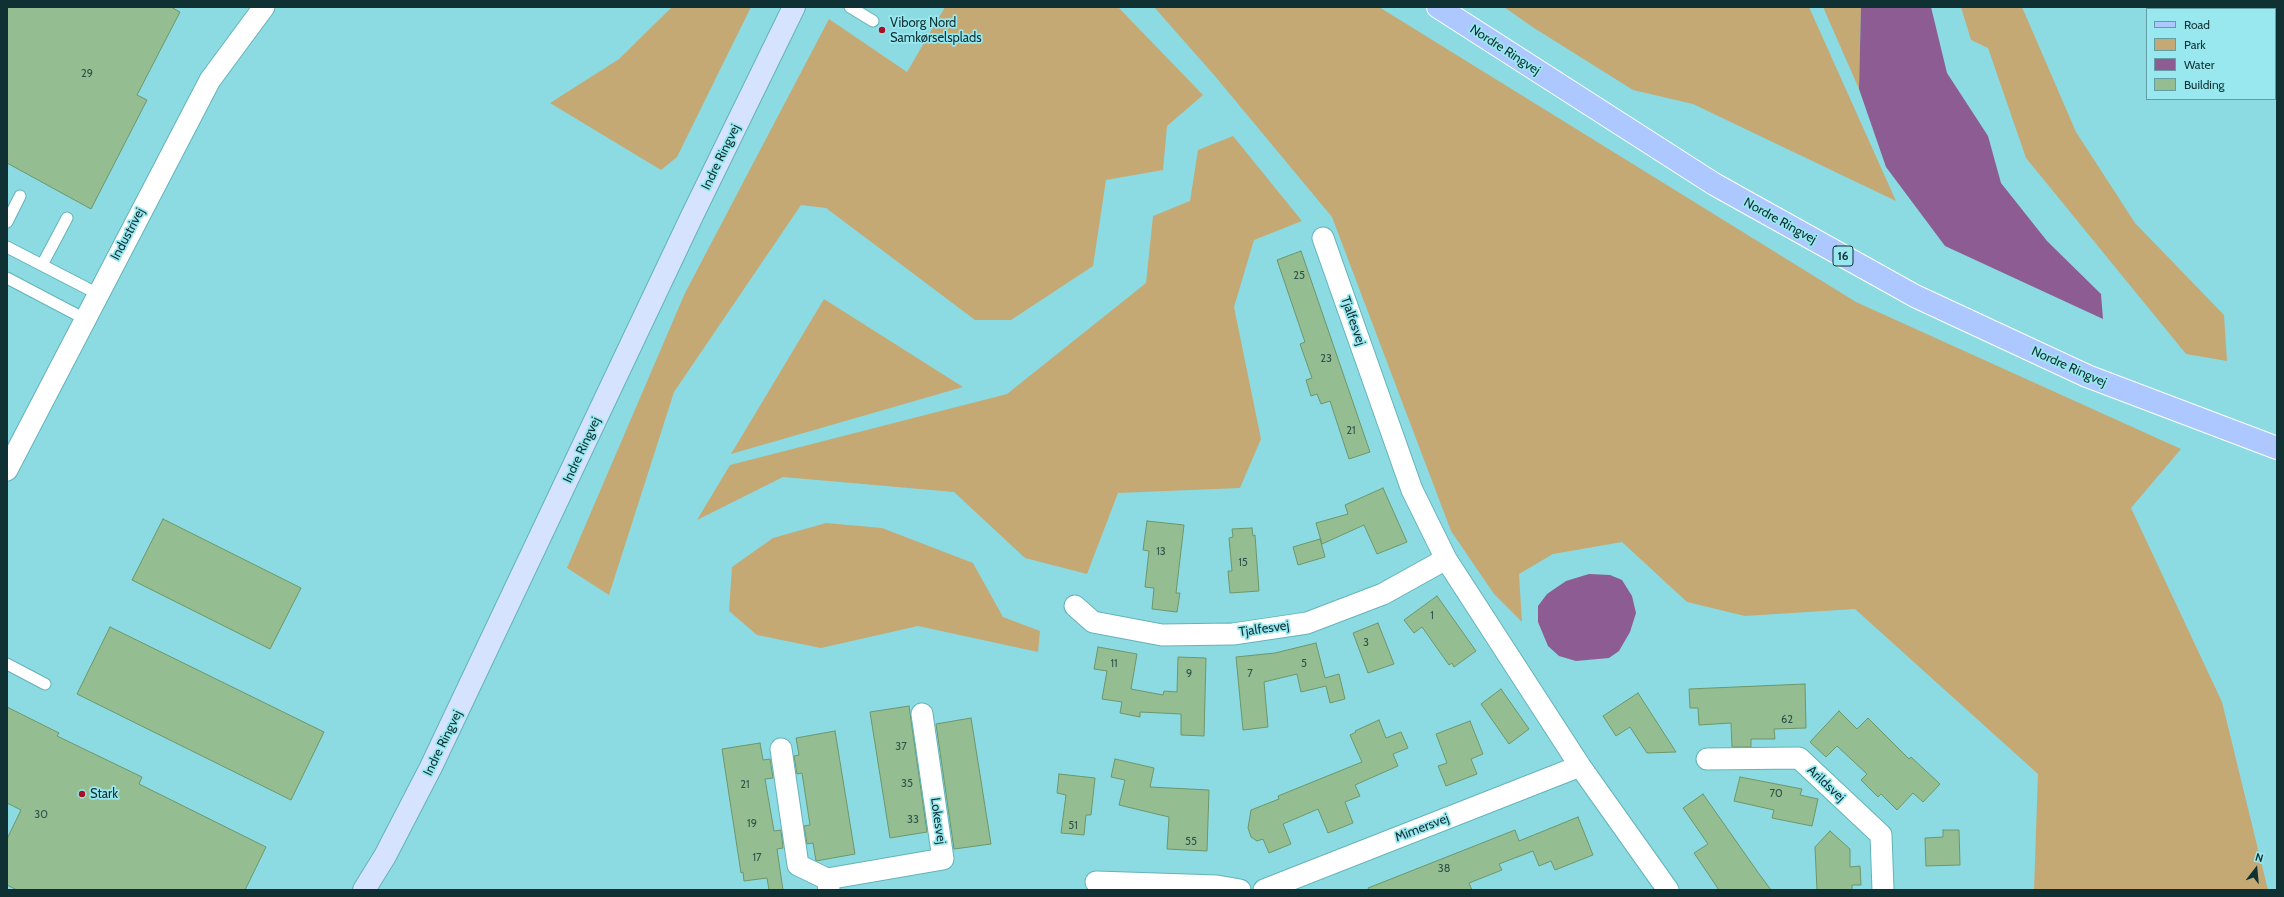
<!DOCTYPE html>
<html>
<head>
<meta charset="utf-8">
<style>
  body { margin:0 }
  #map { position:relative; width:2284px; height:897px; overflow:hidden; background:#8cdbe2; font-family:Cabin,sans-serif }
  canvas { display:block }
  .frame { position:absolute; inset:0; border:8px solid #0f3134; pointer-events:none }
  .legend { position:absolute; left:2146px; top:8px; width:130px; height:92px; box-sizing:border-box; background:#99e8ef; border:1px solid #629fa4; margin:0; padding:5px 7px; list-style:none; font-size:12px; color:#0f3134 }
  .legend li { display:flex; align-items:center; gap:8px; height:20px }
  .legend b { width:20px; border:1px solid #629fa4 }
  .north { position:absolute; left:2236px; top:849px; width:40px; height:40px; -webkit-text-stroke:3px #99e8ef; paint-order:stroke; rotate:16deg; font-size:11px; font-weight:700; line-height:16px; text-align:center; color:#0f3134 }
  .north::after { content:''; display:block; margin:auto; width:14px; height:18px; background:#0f3134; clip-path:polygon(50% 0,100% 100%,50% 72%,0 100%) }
</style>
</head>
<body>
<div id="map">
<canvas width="2284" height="897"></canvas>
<div class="frame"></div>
<ul class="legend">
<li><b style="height:5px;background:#acc8ff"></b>Road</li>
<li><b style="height:11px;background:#c4a975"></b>Park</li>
<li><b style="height:11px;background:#8d5c93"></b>Water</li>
<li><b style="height:11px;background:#94be91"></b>Building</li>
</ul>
<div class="north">N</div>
</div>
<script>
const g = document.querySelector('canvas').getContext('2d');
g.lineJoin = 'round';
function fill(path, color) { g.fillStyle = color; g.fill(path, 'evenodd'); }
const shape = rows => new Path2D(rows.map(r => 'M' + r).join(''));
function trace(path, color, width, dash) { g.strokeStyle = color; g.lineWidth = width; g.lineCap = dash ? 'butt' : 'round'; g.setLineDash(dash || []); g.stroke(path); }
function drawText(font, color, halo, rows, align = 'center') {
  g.font = font + ' Cabin,sans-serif'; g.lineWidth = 3.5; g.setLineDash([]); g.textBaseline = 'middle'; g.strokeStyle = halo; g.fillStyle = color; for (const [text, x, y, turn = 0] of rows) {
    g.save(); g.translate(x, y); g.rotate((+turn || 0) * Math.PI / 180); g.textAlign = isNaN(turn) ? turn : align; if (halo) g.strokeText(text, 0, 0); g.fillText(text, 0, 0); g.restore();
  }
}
fill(shape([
  [672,7,751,7,677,157,661,170,550,103,619,59],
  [945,7,1118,7,1203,95,1167,126,1163,170,1106,180,1093,266,1011,320,975,320,826,208,801,205,674,392,609,595,567,568,685,293,829,19,907,72],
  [1154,7,1379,7,1856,302,2181,449,2131,508,2222,702,2268,890,2034,890,2038,774,1855,609,1745,616,1687,602,1622,542,1553,554,1519,574,1522,622,1494,594,1451,531,1332,217,1214,75],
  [1504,7,1809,7,1896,201,1693,104,1633,90,1534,28],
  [1823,7,1861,7,1859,89],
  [1961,7,2022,7,2076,132,2135,223,2224,315,2227,361,2186,354,2026,158,1988,48,1971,40],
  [1233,136,1302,221,1254,240,1234,307,1261,439,1240,488,1118,493,1087,574,1025,558,954,492,783,477,697,520,730,465,1007,394,1146,283,1153,216,1190,201,1198,150],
  [824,299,963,387,731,454],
  [826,523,882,528,973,563,1003,617,1040,631,1038,652,918,626,821,648,757,635,729,611,732,567,773,538]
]), '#c4a975');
fill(shape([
  [1861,7,1931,7,1947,73,1988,136,2001,183,2047,241,2101,294,2103,319,1945,246,1886,167,1859,89],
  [1589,574,1610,575,1622,580,1632,596,1636,613,1630,632,1619,651,1609,658,1576,661,1559,656,1548,646,1538,622,1538,606,1547,594,1566,581]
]), '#8d5c93');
const building = shape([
  [7,7,171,7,180,12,137,95,147,100,91,209,7,163,7,7],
  [1301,251,1370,452,1349,459,1330,401,1321,404,1317,394,1311,396,1306,380,1312,378,1300,344,1305,342,1277,260,1301,251],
  [1383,488,1407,542,1377,554,1364,525,1322,544,1316,523,1348,514,1345,505,1383,488],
  [163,519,301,588,270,649,132,580,163,519],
  [1147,521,1184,525,1176,593,1180,593,1177,612,1152,609,1154,588,1145,587,1149,551,1143,550,1147,521],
  [1252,528,1253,536,1255,535,1259,591,1230,593,1228,571,1232,571,1229,538,1233,537,1232,529,1252,528],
  [1320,539,1325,557,1298,565,1293,547,1320,539],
  [1437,596,1476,651,1454,667,1452,663,1449,665,1422,627,1414,633,1404,620,1437,596],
  [1378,623,1394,664,1368,673,1353,633,1378,623],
  [110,627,324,732,291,800,77,694,110,627],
  [1316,643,1325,678,1339,674,1345,699,1330,703,1326,686,1301,692,1297,674,1264,682,1268,727,1243,730,1236,657,1275,653,1316,643],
  [1098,647,1137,654,1131,689,1163,695,1164,691,1177,692,1178,657,1206,658,1204,736,1181,735,1181,714,1140,712,1140,717,1120,713,1122,702,1102,699,1107,671,1094,669,1098,647],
  [1805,684,1806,728,1774,729,1775,739,1751,739,1751,747,1732,747,1731,723,1699,725,1698,708,1690,708,1689,689,1805,684],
  [1501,689,1529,729,1509,744,1481,704,1501,689],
  [1638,693,1676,752,1647,753,1630,727,1616,736,1603,716,1638,693],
  [909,706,927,832,890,838,870,712,909,706],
  [7,707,59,733,57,736,142,777,139,784,266,847,245,890,17,890,7,885,7,839,21,810,7,803,7,707],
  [1839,711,1857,729,1868,718,1909,759,1911,757,1940,784,1923,802,1913,793,1897,810,1881,794,1878,797,1861,780,1867,774,1837,746,1826,757,1810,742,1839,711],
  [971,718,991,844,954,849,936,724,971,718],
  [1379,720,1386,738,1401,732,1408,748,1393,754,1398,766,1355,785,1360,796,1345,802,1353,823,1328,833,1318,809,1283,824,1291,844,1269,853,1263,839,1257,841,1251,837,1248,828,1251,810,1279,799,1278,796,1362,762,1350,735,1356,732,1355,731,1379,720],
  [1470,721,1483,754,1471,759,1477,774,1446,786,1438,766,1447,763,1436,734,1470,721],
  [835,731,855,854,816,861,813,843,807,844,804,826,810,825,802,773,797,774,794,756,799,755,796,738,835,731],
  [760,743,763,760,770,759,773,778,765,779,774,831,781,830,783,848,777,849,783,890,769,890,767,878,744,881,743,872,741,873,722,749,760,743],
  [1115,759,1154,768,1150,787,1209,790,1207,851,1167,849,1169,817,1119,805,1125,780,1111,777,1115,759],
  [1059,774,1095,778,1091,815,1086,815,1084,835,1061,833,1066,795,1057,793,1059,774],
  [1740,777,1802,789,1800,795,1818,799,1812,826,1772,818,1774,810,1734,801,1740,777],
  [1703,794,1757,871,1771,890,1719,890,1694,853,1708,844,1683,808,1703,794],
  [1578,817,1593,855,1555,870,1551,861,1539,866,1533,851,1499,864,1502,870,1469,883,1472,890,1369,890,1368,888,1515,830,1519,841,1578,817],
  [1943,830,1959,830,1960,865,1926,866,1925,838,1943,837,1943,830],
  [1830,831,1850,849,1850,867,1860,866,1861,885,1852,885,1852,890,1817,890,1815,847,1830,831]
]);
fill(building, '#94be91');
trace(building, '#6d966a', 1);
const lane = shape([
  [850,7,873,21],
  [7,222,20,196],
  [7,247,98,294],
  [42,265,67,218],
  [7,278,85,319],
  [7,664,45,684]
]);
const street = shape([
  [1323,238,1412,490,1446,559,1580,766,1668,890],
  [7,470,210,80,264,7],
  [1075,606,1093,622,1162,635,1233,634,1307,623,1383,594,1446,559],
  [781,749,798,865,827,879,829,890],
  [1707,759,1799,758,1881,835,1883,890],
  [827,879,943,859,922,714],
  [1096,882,1217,886,1240,890],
  [1264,890,1580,766]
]);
const secondary = shape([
  [364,890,385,856,431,767,691,218,794,7]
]);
const primary = shape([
  [1438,7,1714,184,1915,296,2087,376,2277,448]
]);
trace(lane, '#64b3ba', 13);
trace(street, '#64b3ba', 23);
trace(secondary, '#64b3ba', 24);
trace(primary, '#fff', 24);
trace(lane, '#fff', 11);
trace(street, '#fff', 21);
trace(secondary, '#d6e3ff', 22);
trace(primary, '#acc8ff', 22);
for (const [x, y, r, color] of [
  [882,30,4,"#a70f24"],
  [82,794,4,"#a70f24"]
]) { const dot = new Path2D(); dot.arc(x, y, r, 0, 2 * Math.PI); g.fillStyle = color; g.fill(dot); trace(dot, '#99e8ef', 1.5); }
drawText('11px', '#30544b', null, [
  ["29",87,74],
  ["25",1299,276],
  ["23",1326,359],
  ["21",1351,431],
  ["13",1161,552],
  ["15",1243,563],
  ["1",1432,616],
  ["3",1366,643],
  ["11",1114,664],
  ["5",1304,664],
  ["9",1189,674],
  ["7",1250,674],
  ["62",1787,720],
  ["37",901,747],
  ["35",907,784],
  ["21",745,785],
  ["70",1776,794],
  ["30",41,815],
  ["33",913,820],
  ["19",752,824],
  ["51",1073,826],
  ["55",1191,842],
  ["17",757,858],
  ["38",1444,869]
]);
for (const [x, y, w] of [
  [1843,256,20]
]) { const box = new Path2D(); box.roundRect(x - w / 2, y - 10, w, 20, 3); g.fillStyle = '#99e8ef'; g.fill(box); trace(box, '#0f3134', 1); }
drawText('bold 12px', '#0f3134', null, [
  ["16",1843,256]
]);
drawText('13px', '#0f3134', '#99e8ef', [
  ["Viborg Nord",890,23],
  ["Samkørselsplads",890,38],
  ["Stark",90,794]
], 'left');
drawText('13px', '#0f3134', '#99e8ef', [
  ["Nordre Ringvej",1505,50,33],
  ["Indre Ringvej",721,157,-64],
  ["Nordre Ringvej",1780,221,29],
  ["Industrivej",128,234,-62],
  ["Tjalfesvej",1353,321,71],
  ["Nordre Ringvej",2069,367,24],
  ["Indre Ringvej",582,450,-65],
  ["Tjalfesvej",1264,629,-8],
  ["Indre Ringvej",443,743,-64],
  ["Arildsvej",1826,784,43],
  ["Lokesvej",938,821,82],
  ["Mimersvej",1422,828,-21]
]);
</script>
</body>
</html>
